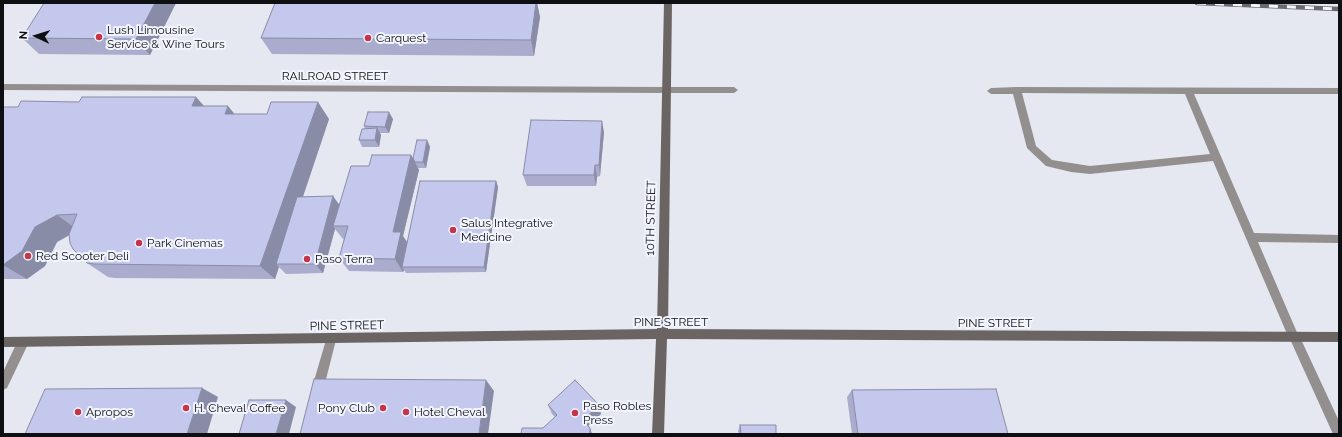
<!DOCTYPE html>
<html>
<head>
<meta charset="utf-8">
<style>
  body { margin:0 }
  #map { position:relative; width:1342px; height:437px; overflow:hidden; background:#e5e8f0; font-family:Raleway,sans-serif }
  canvas { display:block }
  .frame { position:absolute; inset:0; border:4px solid #0e0f12; pointer-events:none }
  .north { position:absolute; left:16px; top:16px; width:40px; height:40px; -webkit-text-stroke:3px #f2f5fd; paint-order:stroke; rotate:274deg; font-size:11px; font-weight:700; line-height:16px; text-align:center; color:#0e0f12 }
  .north::after { content:''; display:block; margin:auto; width:14px; height:18px; background:#0e0f12; clip-path:polygon(50% 0,100% 100%,50% 72%,0 100%) }
</style>
</head>
<body>
<div id="map">
<canvas width="1342" height="437"></canvas>
<div class="frame"></div>
<div class="north">N</div>
</div>
<script>
const g = document.querySelector('canvas').getContext('2d');
g.lineJoin = 'round';
const shape = rows => new Path2D(rows.map(r => 'M' + r).join(''));
function fill(path, color) { g.fillStyle = color; g.fill(path, 'evenodd'); }
function trace(path, color, width, dash) { g.strokeStyle = color; g.lineWidth = width; g.lineCap = dash ? 'butt' : 'round'; g.setLineDash(dash || []); g.stroke(path); }
function drawText(font, color, halo, rows, align = 'center') {
  g.font = font + ' Raleway,sans-serif'; g.lineWidth = 4; g.setLineDash([]); g.textBaseline = 'middle'; g.strokeStyle = halo; g.fillStyle = color; for (const [text, x, y, turn = 0] of rows) {
    g.save(); g.translate(x, y); g.rotate((+turn || 0) * Math.PI / 180); g.textAlign = isNaN(turn) ? turn : align; if (halo) g.strokeText(text, 0, 0); g.fillText(text, 0, 0); g.restore();
  }
}
fill(shape([
  [666,87,734,87,738,90,734,93,666,93,662,90,666,87],
  [1017,87,1339,88,1339,94,1194,94,1254,233,1339,235,1339,243,1258,242,1299,337,1298,341,1294,342,1290,341,1213,161,1090,174,1071,172,1046,166,1027,148,1013,94,991,94,987,91,991,88,1017,87],
  [1022,93,1185,94,1210,154,1090,166,1052,160,1036,146,1022,93],
  [331,335,335,336,336,340,323,391,321,395,317,397,313,395,311,391,326,340,327,336,331,335]
]), '#938f8e');
fill(shape([
  [3,84,666,87,670,90,666,93,3,90,3,84],
  [1294,332,1298,333,1339,421,1339,434,1333,434,1289,337,1290,333,1294,332],
  [23,337,27,338,29,342,7,388,3,390,3,372,19,338,23,337]
]), '#938f8e');
fill(shape([
  [664,3,672,3,668,329,1339,332,1339,342,667,339,664,434,652,434,656,339,3,347,3,337,657,329,664,3]
]), '#6a6563');
const rail = shape([
  [1197,3,1339,9]
]);
trace(rail, '#686a6f', 4.5);
trace(rail, '#f2f5fd', 3, [9]);
fill(shape([
  [176,3,150,55,39,54,22,38],
  [275,3,537,3,540,17,534,56,272,54,261,38],
  [196,97,204,106,234,114,329,119,303,197,339,204,369,166,411,155,413,158,427,140,430,147,426,168,418,168,419,170,403,236,407,242,496,181,498,187,486,272,406,273,404,270,403,272,349,271,339,258,344,239,343,239,335,229,323,273,286,274,279,267,275,279,114,278,108,277,87,263,70,235,57,242,45,266,27,279,3,279,3,107,18,107,79,102],
  [393,119,389,133,380,133,381,135,379,147,362,147,359,140,365,129,364,126],
  [604,132,600,176,597,177,596,186,527,186,523,175],
  [852,390,1008,434,852,434,847,397],
  [548,405,599,405,601,414,588,426,590,428,592,434,521,434,543,428,555,417,552,414],
  [740,425,776,434,739,434,738,431]
]), '#a9accc');
fill(shape([
  [155,3,176,3,150,55,136,39],
  [536,3,537,3,540,17,534,56,531,40],
  [196,97,211,114,192,106],
  [318,102,329,119,280,264,276,264,279,267,275,279,260,266],
  [228,106,242,123,225,114],
  [389,112,393,119,389,133,385,127],
  [602,121,604,132,600,176,599,165],
  [377,128,381,135,379,147,375,140],
  [427,140,430,147,426,168,423,162],
  [411,155,419,170,403,236,409,245,402,267,404,270,403,272,395,259,393,232],
  [595,165,597,177,596,186,594,175],
  [496,181,498,187,486,272,484,267],
  [333,196,341,207,333,226,335,229,323,273,315,264],
  [57,215,78,230,57,242,45,266,27,279,3,265,35,227],
  [486,380,494,391,488,434,479,434],
  [202,388,218,397,207,434,187,434],
  [286,400,296,407,289,434,276,434],
  [599,405,601,414,586,428,583,420],
  [590,428,592,434,590,434]
]), '#898ca6');
const building = shape([
  [44,3,155,3,136,39,22,38,44,3],
  [275,3,536,3,531,40,261,38,275,3],
  [82,97,196,97,192,106,228,106,225,114,267,114,271,102,318,102,260,266,94,264,87,263,73,249,70,243,69,234,77,214,57,215,35,227,22,251,3,265,3,107,18,107,21,101,79,102,82,97],
  [368,112,389,112,385,127,364,126,368,112],
  [531,120,602,121,599,165,595,165,594,175,523,175,531,120],
  [377,128,375,140,359,140,362,129,377,128],
  [417,140,427,140,423,162,415,162,413,158,417,140],
  [372,155,411,155,393,232,401,232,395,259,339,258,348,226,333,226,351,166,369,166,372,155],
  [420,181,496,181,484,267,402,267,420,181],
  [333,196,315,264,276,264,297,197,333,196],
  [314,379,486,380,479,434,300,434,314,379],
  [575,380,599,405,583,420,590,428,590,434,521,434,522,428,543,428,557,415,548,405,575,380],
  [202,388,187,434,25,434,45,389,202,388],
  [996,389,1008,434,858,434,852,390,996,389],
  [249,400,286,400,276,434,239,434,249,400],
  [740,425,776,425,776,434,741,434,740,425]
]);
fill(building, '#c4c8ed');
trace(building, '#898ca6', 1);
for (const [x, y, r, color] of [
  [99,37,4,"#c5354a"],
  [368,38,4,"#c5354a"],
  [453,230,4,"#c5354a"],
  [139,243,4,"#c5354a"],
  [28,256,4,"#c5354a"],
  [307,259,4,"#c5354a"],
  [186,408,4,"#c5354a"],
  [383,408,4,"#c5354a"],
  [78,412,4,"#c5354a"],
  [406,412,4,"#c5354a"],
  [575,413,4,"#c5354a"]
]) { const dot = new Path2D(); dot.arc(x, y, r, 0, 2 * Math.PI); g.fillStyle = color; g.fill(dot); trace(dot, '#f2f5fd', 1.5); }
drawText('12px', '#0e0f12', '#f2f5fd', [
  ["Lush Limousine",107,30],
  ["Service & Wine Tours",107,44],
  ["Carquest",376,38],
  ["Salus Integrative",461,223],
  ["Medicine",461,237],
  ["Park Cinemas",147,243],
  ["Red Scooter Deli",36,256],
  ["Paso Terra",315,259],
  ["Paso Robles",583,406],
  ["Press",583,420],
  ["H. Cheval Coffee",194,408],
  ["Pony Club",375,408,"right"],
  ["Apropos",86,412],
  ["Hotel Cheval",414,412]
], 'left');
drawText('12px', '#0e0f12', '#f2f5fd', [
  ["RAILROAD STREET",335,76],
  ["10TH STREET",651,218,-89],
  ["PINE STREET",671,322],
  ["PINE STREET",995,323],
  ["PINE STREET",347,326,-1]
]);
</script>
</body>
</html>
